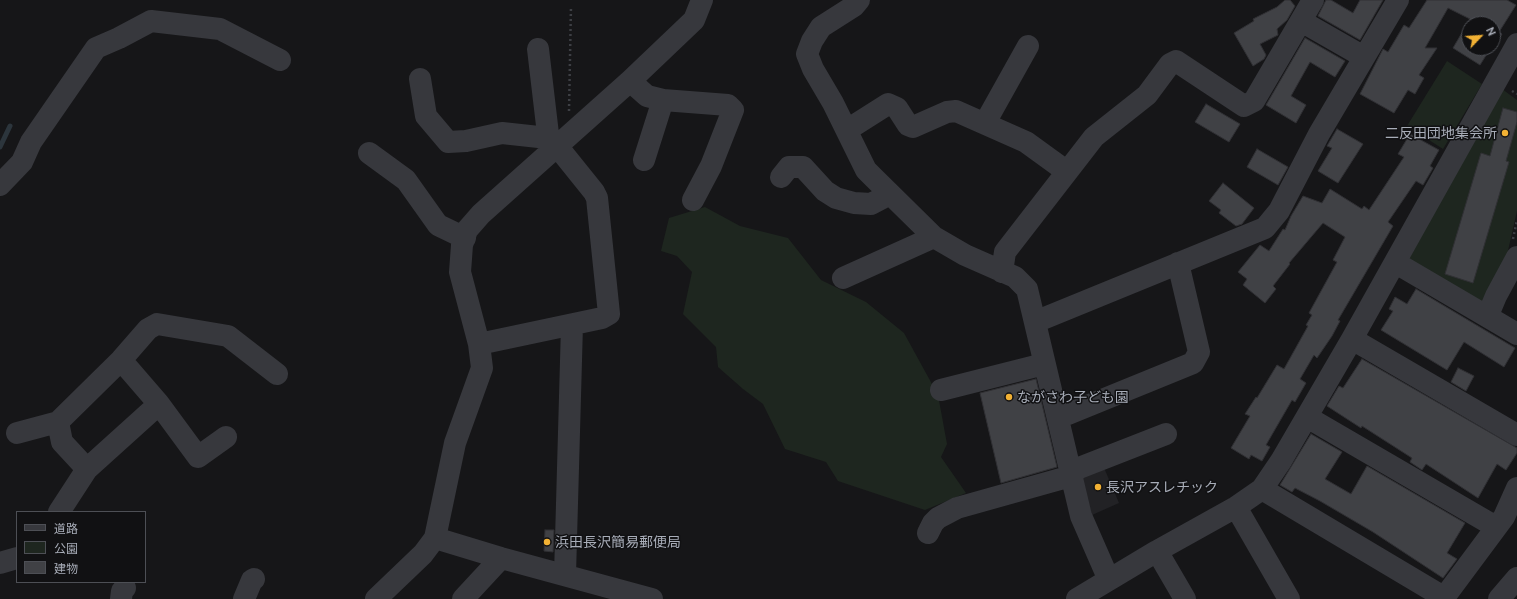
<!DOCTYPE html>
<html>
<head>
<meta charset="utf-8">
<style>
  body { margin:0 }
  #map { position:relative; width:1517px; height:599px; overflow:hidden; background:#161618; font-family:Ubuntu,"Noto Sans JP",sans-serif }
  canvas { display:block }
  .legend { position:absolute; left:16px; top:511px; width:130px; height:72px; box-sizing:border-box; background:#111113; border:1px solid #4d4f55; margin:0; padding:5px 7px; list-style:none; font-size:12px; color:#a8adb8 }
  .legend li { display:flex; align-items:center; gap:8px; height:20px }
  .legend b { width:20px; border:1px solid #4d4f55 }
  .north { position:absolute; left:1461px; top:16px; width:40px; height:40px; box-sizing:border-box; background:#111113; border:1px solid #4d4f55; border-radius:50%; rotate:65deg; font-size:11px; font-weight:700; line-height:16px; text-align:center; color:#a8adb8 }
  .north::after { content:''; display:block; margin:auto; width:14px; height:18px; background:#f2b134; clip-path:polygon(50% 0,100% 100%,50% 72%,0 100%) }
</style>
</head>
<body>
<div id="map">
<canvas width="1517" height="599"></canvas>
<ul class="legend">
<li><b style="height:5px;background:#37383d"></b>道路</li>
<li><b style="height:11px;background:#1e261f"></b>公園</li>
<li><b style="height:11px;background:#404145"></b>建物</li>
</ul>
<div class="north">N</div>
</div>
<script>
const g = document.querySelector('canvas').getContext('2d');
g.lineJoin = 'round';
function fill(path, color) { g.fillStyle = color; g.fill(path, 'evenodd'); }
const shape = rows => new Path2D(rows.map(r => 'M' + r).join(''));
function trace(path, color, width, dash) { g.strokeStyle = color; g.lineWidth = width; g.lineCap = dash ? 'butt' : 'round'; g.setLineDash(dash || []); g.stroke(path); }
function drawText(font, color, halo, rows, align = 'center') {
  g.font = font + ' Ubuntu,"Noto Sans JP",sans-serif'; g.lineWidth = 3; g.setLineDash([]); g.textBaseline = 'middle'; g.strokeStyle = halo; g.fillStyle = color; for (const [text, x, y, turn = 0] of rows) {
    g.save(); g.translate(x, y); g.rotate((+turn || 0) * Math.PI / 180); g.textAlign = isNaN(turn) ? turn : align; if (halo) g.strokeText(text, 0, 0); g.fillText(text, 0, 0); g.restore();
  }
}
fill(shape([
  [1102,463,1119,503,1092,515,1079,472]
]), '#222225');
fill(shape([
  [1447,61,1482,84,1443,149,1407,126],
  [1498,86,1517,100,1517,211,1502,277,1486,312,1402,260],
  [705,207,740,226,788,238,821,280,866,302,904,333,938,395,947,444,941,457,966,493,925,510,838,481,826,462,785,449,763,404,743,389,718,367,716,347,683,314,692,272,677,256,661,251,669,218]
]), '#1e261f');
trace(shape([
  [0,147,10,126]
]), '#2c353c', 5);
const building = shape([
  [1285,0,1290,0,1295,6,1287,20,1277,29,1278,35,1260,44,1266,55,1264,59,1253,66,1234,33,1254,21,1253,19,1277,7,1285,0],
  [1326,0,1331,0,1353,13,1360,0,1383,0,1360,40,1318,16,1326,0],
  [1427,0,1507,0,1516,5,1499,32,1502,34,1492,51,1490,49,1480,65,1453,48,1470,19,1448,8,1425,48,1437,48,1419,75,1424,78,1415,94,1408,90,1394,113,1360,94,1383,49,1388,52,1404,25,1409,28,1427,0],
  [1469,24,1493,24,1493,48,1469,48,1469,24],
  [1305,38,1345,61,1335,77,1310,62,1291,96,1306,105,1296,123,1266,105,1305,38],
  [1206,104,1240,124,1229,142,1195,122,1206,104],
  [1503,108,1517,112,1517,122,1506,161,1509,162,1473,283,1445,274,1481,153,1490,156,1503,108],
  [1337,129,1363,144,1338,183,1318,171,1332,148,1327,146,1337,129],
  [1410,134,1439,150,1430,166,1433,168,1423,185,1416,181,1388,222,1393,226,1338,320,1340,321,1332,336,1317,358,1314,355,1300,379,1306,383,1295,402,1292,400,1266,445,1270,447,1262,461,1251,455,1249,459,1231,448,1250,416,1245,414,1256,397,1257,398,1277,365,1284,369,1308,326,1306,325,1312,315,1309,313,1337,262,1333,260,1345,237,1323,223,1289,263,1290,264,1273,286,1276,289,1265,303,1243,285,1247,279,1238,272,1260,245,1269,251,1283,229,1285,230,1291,216,1303,196,1322,203,1330,189,1362,209,1364,206,1369,210,1404,157,1398,154,1410,134],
  [1257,149,1288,167,1278,185,1247,167,1257,149],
  [1223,183,1254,208,1242,224,1236,226,1219,213,1221,210,1209,201,1223,183],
  [1416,289,1515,348,1504,367,1464,342,1447,370,1381,330,1393,311,1389,309,1395,297,1407,304,1416,289],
  [1362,359,1517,448,1517,453,1506,470,1497,464,1478,498,1426,464,1422,470,1410,462,1412,458,1362,426,1361,428,1327,406,1339,386,1343,388,1362,359],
  [1458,368,1474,376,1466,391,1451,382,1458,368],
  [1036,379,1057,467,1001,483,980,393,1036,379],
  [1311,434,1342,452,1325,479,1351,494,1367,466,1465,523,1447,553,1457,559,1443,578,1373,532,1320,501,1295,488,1292,492,1280,485,1311,434],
  [545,530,554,530,553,552,544,551,545,530]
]);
fill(building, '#404145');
trace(building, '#303034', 1);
trace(shape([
  [1512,91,1517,94],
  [569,111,571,6],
  [1513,239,1517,220]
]), '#3d3f44', 2.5, [2, 3]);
trace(shape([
  [859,0,854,6,821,27,812,41,807,54,813,69,833,103,866,170,873,177,934,237,965,255,1015,277,1027,289,1081,516,1109,580],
  [1301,21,1364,57],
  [538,49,550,151],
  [420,79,426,116,448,142,466,141,502,133,548,138],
  [630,81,647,96,663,100,728,105,733,110,711,166,693,200],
  [985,123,1028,46],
  [847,130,888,104,897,108,908,125,913,127,947,112,956,111,1026,142,1066,171],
  [369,153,406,180,438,225,465,238],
  [644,160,663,100],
  [781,177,789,167,803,167,825,191,836,198,854,203,871,204,890,194],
  [0,185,22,162,31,142,96,48,119,38,151,21,220,29,280,60],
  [1396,263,1517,334],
  [1002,272,1005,252,1094,137,1147,95,1170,64,1176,61,1244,106,1254,101,1313,0],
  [843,278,934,237],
  [1485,315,1488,315,1496,296,1517,257],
  [1035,322,1265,228,1279,211,1319,134,1398,0],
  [1352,339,1517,435],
  [479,344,602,318,609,314,597,198,594,192,557,146],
  [121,360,159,404],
  [941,390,1044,364],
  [1307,417,1496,527],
  [1058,418,1193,363,1199,352,1178,263],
  [17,433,58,422],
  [87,469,62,442,58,422,121,360,148,329,157,324,228,336,277,374],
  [1262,489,1445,598],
  [1236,507,1289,599],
  [59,512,87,469,159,404,198,457,226,437],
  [928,533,933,523,938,518,957,508,1064,478,1079,468,1166,434],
  [435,538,501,558,652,599],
  [1157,551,1185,599],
  [0,563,17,558],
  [565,575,572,325],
  [121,599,122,591,125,588],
  [244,599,252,580,254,579],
  [376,599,423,554,435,538,455,443,482,368,479,344,460,272,462,245,467,230,481,214,630,81,694,20,702,0],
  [463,599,501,558],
  [1077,599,1157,551,1236,507,1262,489,1281,461,1352,339,1517,44],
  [1443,599,1504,517,1517,488],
  [1499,599,1517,578]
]), '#37383d', 22);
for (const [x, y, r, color] of [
  [1505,133,4,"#f2b134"],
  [1009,397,4,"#f2b134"],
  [1098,487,4,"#f2b134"],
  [547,542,4,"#f2b134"]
]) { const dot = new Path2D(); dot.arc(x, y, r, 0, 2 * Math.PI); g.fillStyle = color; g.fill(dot); trace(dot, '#111113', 1.5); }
drawText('14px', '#a8adb8', '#111113', [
  ["二反田団地集会所",1497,133,"right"],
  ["ながさわ子ども園",1017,397],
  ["長沢アスレチック",1106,487],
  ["浜田長沢簡易郵便局",555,542]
], 'left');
</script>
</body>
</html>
